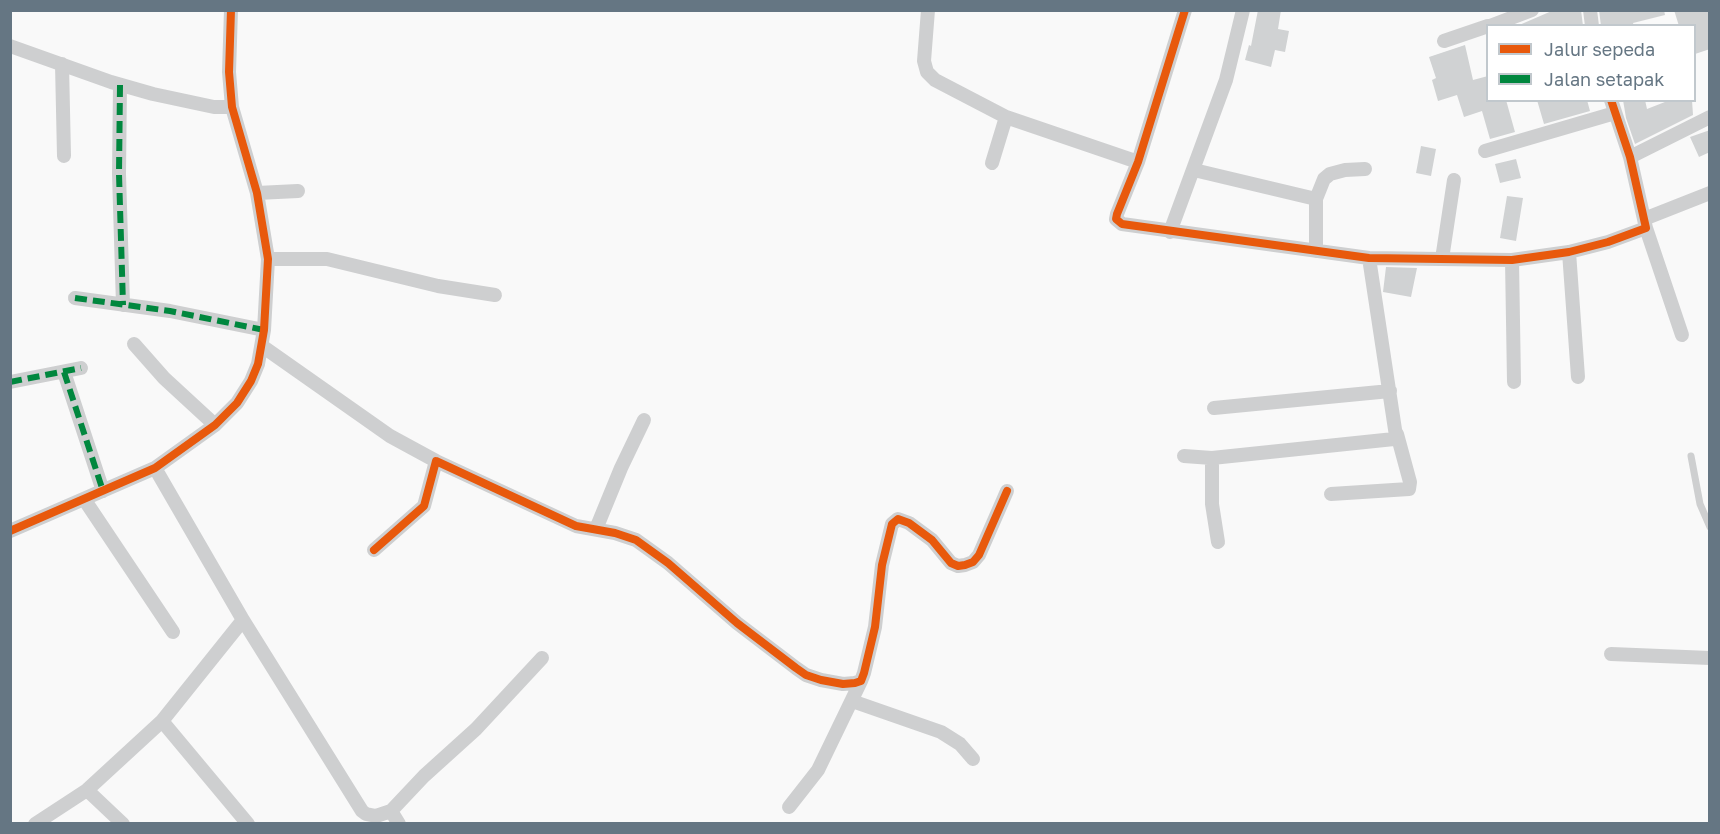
<!DOCTYPE html>
<html>
<head>
<meta charset="utf-8">
<style>
  body { margin:0 }
  #map { position:relative; width:1720px; height:834px; overflow:hidden; background:#f9f9f9; font-family:"Golos Text",sans-serif }
  canvas { display:block }
  .frame { position:absolute; inset:0; border:12px solid #657683; pointer-events:none }
  .legend { position:absolute; left:1486px; top:24px; width:210px; height:78px; box-sizing:border-box; background:#fff; border:2px solid #c1c8cd; margin:0; padding:8px 10px; list-style:none; font-size:18px; color:#657683 }
  .legend li { display:flex; align-items:center; gap:12px; height:30px }
  .legend b { width:30px; border:2px solid #c1c8cd }
</style>
</head>
<body>
<div id="map">
<canvas width="1720" height="834"></canvas>
<div class="frame"></div>
<ul class="legend">
<li><b style="height:8px;background:#e8590c"></b>Jalur sepeda</li>
<li><b style="height:8px;background:#00873e"></b>Jalan setapak</li>
</ul>
</div>
<script>
const g = document.querySelector('canvas').getContext('2d');
g.lineJoin = 'round';
function fill(path, color) { g.fillStyle = color; g.fill(path, 'evenodd'); }
const shape = rows => new Path2D(rows.map(r => 'M' + r).join(''));
function trace(path, color, width, dash) { g.strokeStyle = color; g.lineWidth = width; g.lineCap = dash ? 'butt' : 'round'; g.setLineDash(dash || []); g.stroke(path); }
fill(shape([
  [1258,10,1281,10,1278,29,1289,31,1285,52,1275,50,1271,67,1245,60,1249,45,1251,46],
  [1554,10,1581,10,1583,26,1517,26],
  [1599,10,1664,10,1665,15,1633,23,1634,26,1601,26],
  [1674,10,1710,10,1710,49,1695,54,1695,26,1679,26],
  [1465,45,1473,80,1488,76,1488,100,1506,100,1515,132,1490,139,1482,111,1464,117,1457,95,1438,101,1432,80,1436,78,1429,57],
  [1537,100,1587,100,1590,111,1544,124],
  [1623,100,1645,100,1647,109,1670,100,1692,100,1693,115,1635,144,1626,118],
  [1710,130,1710,152,1699,157,1690,137],
  [1421,146,1436,149,1431,176,1416,173],
  [1516,159,1521,178,1500,183,1495,164],
  [1507,196,1523,198,1516,241,1500,238],
  [1386,267,1417,268,1411,297,1383,292]
]), '#d0d2d3');
trace(shape([
  [1691,456,1700,504,1710,527]
]), '#cecfd0', 7);
trace(shape([
  [928,10,924,61,927,72,935,80,1006,117,1138,162],
  [1185,10,1138,162,1117,214,1116,219,1122,224,1369,258,1512,260,1569,252,1608,242,1646,228,1630,157,1611,100],
  [1590,10,1592,26],
  [1490,26,1532,10],
  [1444,41,1488,26],
  [10,46,111,82,153,94,214,107,232,107],
  [62,64,64,156],
  [120,85,119,174,123,305],
  [1485,151,1615,113],
  [1630,157,1710,117],
  [992,163,1006,117],
  [1194,170,1316,199,1316,251],
  [257,193,298,191],
  [1316,199,1324,179,1330,174,1345,170,1365,169],
  [1644,219,1710,193],
  [1646,228,1682,335],
  [1170,232,1226,80,1243,10],
  [1569,252,1578,377],
  [268,259,327,259,438,286,495,295],
  [1442,259,1454,180],
  [1512,260,1514,382],
  [75,298,170,311,264,330],
  [134,344,164,378,215,425],
  [262,346,390,436,436,461],
  [64,372,103,491],
  [10,382,81,368],
  [1214,408,1390,391],
  [1184,456,1212,458],
  [1331,494,1409,489,1410,482,1397,434],
  [84,499,173,632],
  [596,529,621,468,644,420],
  [10,531,155,468,215,425,237,403,251,381,258,364,264,330,268,259,257,193,232,107,229,72,231,10],
  [1218,542,1212,504,1212,458,1394,439,1396,436,1369,258],
  [374,550,424,506,436,461,576,526,615,533,636,540,668,563,737,623,796,668,806,675,821,680,843,684,855,683,861,681,864,673,875,627,882,565,892,524,898,519,909,523,932,540,951,563,958,566,965,565,973,562,979,555,1007,491],
  [243,620,362,811,366,814,376,816,391,811,399,824],
  [1611,654,1710,658],
  [852,701,941,732,960,744,973,759],
  [162,721,248,824],
  [87,790,123,824],
  [789,807,818,770,861,681],
  [391,811,424,776,476,729,542,658],
  [35,824,87,790,162,721,243,620,155,468]
]), '#cecfd0', 14);
trace(shape([
  [120,85,119,174,123,305],
  [75,298,170,311,264,330],
  [64,372,103,491],
  [10,382,81,368]
]), '#00873e', 6, [12, 6]);
trace(shape([
  [1185,10,1138,162,1117,214,1116,219,1122,224,1369,258,1512,260,1569,252,1608,242,1646,228,1630,157,1611,100],
  [10,531,155,468,215,425,237,403,251,381,258,364,264,330,268,259,257,193,232,107,229,72,231,10],
  [374,550,424,506,436,461,576,526,615,533,636,540,668,563,737,623,796,668,806,675,821,680,843,684,855,683,861,681,864,673,875,627,882,565,892,524,898,519,909,523,932,540,951,563,958,566,965,565,973,562,979,555,1007,491]
]), '#e8590c', 8);
</script>
</body>
</html>
